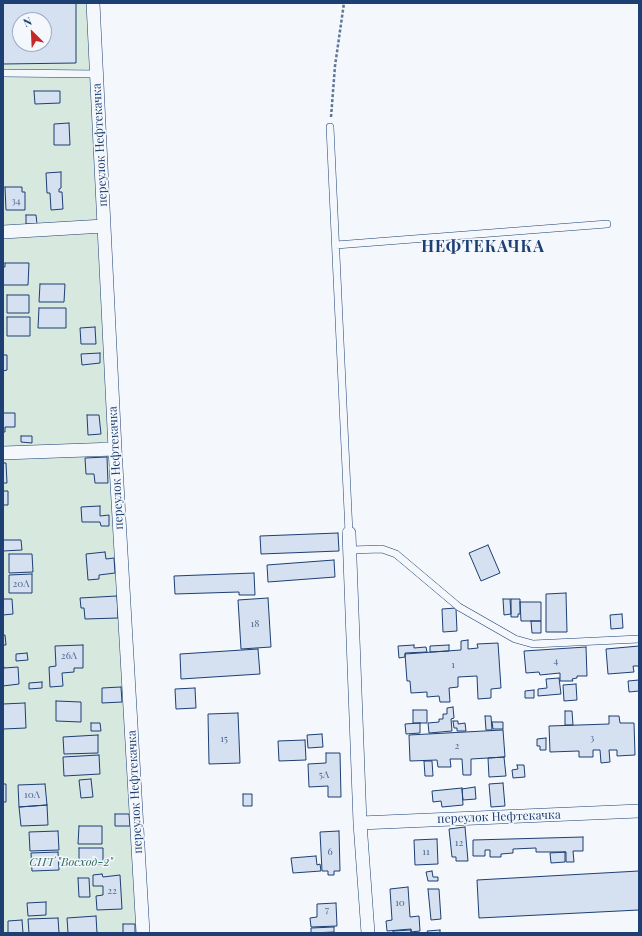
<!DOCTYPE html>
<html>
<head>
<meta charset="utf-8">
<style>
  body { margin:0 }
  #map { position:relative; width:642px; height:936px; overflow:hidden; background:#f4f7fb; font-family:"Playfair Display",serif }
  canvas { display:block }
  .frame { position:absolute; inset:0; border:4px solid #1d3f73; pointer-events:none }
  .north { position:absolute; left:12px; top:12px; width:40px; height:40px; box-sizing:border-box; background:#f4f7fb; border:1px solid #9eadc5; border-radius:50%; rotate:336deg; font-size:11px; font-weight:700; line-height:16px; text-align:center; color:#1d3f73 }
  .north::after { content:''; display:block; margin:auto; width:14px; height:18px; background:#c62828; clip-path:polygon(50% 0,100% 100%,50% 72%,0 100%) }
</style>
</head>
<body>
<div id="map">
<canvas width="642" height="936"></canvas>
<div class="frame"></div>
<div class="north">N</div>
</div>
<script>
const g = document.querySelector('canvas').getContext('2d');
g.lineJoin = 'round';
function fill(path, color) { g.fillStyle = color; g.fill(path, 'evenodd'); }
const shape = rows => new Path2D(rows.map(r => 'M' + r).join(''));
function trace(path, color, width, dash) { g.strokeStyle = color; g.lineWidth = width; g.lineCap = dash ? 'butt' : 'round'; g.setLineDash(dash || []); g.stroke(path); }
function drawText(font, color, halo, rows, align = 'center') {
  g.font = font + ' "Playfair Display",serif'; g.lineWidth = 3; g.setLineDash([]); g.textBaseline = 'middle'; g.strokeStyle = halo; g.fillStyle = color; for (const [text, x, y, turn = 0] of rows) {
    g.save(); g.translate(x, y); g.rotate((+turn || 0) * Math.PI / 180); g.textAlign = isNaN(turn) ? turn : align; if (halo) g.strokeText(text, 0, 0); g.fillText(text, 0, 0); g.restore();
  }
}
const green = shape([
  [3,3,97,3,144,933,3,933,3,3],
  [20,20,44,20,44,44,20,44,20,20]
]);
fill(green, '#d7e8df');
trace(green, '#687fa3', 1);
const building = shape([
  [3,3,76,3,76,63,3,64,3,3],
  [20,20,44,20,44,44,20,44,20,20],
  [34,91,60,91,60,103,35,104,34,91],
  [69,123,70,145,54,145,54,124,69,123],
  [61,172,61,188,59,189,59,192,62,192,63,209,51,210,50,193,47,193,46,173,61,172],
  [5,187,22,187,22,192,25,192,25,210,6,210,5,187],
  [26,215,36,215,37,224,26,224,26,215],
  [5,263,29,263,28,285,3,285,3,267,5,267,5,263],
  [40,284,65,284,64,302,39,302,40,284],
  [7,295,29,295,29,313,7,313,7,295],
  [39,308,66,308,66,328,38,328,39,308],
  [7,317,30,317,30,336,7,336,7,317],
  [95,327,96,344,81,344,80,328,95,327],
  [100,353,100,363,82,365,81,354,100,353],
  [3,355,7,355,7,370,3,371,3,355],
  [3,413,15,413,15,427,5,427,5,432,3,432,3,413],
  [87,415,99,415,101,434,88,435,87,415],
  [21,436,32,436,32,443,21,442,21,436],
  [107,457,108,483,95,483,94,474,86,474,85,458,107,457],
  [3,463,6,463,7,483,3,483,3,463],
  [3,491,8,491,8,505,3,505,3,491],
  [100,506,100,516,109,515,109,526,101,526,100,522,82,522,81,507,100,506],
  [338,533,339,551,261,554,260,536,338,533],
  [3,540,21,540,22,550,3,551,3,540],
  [488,545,500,573,481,581,469,553,488,545],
  [105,552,106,559,114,558,115,573,99,575,99,579,88,580,86,554,105,552],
  [9,554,32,554,33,572,9,573,9,554],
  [334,560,335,577,268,582,267,565,334,560],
  [254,573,255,595,239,595,239,592,175,594,174,576,254,573],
  [32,574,32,593,9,593,9,575,32,574],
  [566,593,567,632,546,632,546,594,566,593],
  [117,596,118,618,85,619,84,608,81,608,80,598,117,596],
  [268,598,271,647,241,649,238,600,268,598],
  [3,599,12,599,13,614,3,615,3,625,3,599],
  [503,599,510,599,511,614,504,615,503,599],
  [511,599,520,599,520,614,518,614,518,617,511,617,511,599],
  [520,602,541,602,541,621,521,621,520,602],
  [456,608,457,631,443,632,442,609,456,608],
  [622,614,623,628,611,629,610,615,622,614],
  [531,621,541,621,541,633,532,633,531,621],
  [3,635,5,635,6,645,3,645,3,635],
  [468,640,468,649,478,648,477,644,498,643,501,688,491,689,491,698,478,699,477,676,458,677,458,687,449,688,450,702,440,702,439,696,427,697,427,692,411,693,410,681,407,681,405,654,461,650,461,641,468,640],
  [83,645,83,668,74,668,74,672,62,673,63,686,50,687,49,667,56,666,55,646,83,645],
  [414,645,414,648,426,647,427,652,405,653,405,657,399,658,398,646,414,645],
  [449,645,449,651,430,652,430,646,449,645],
  [639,646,639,666,633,666,634,672,608,674,606,649,639,646],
  [586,647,587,676,577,676,577,678,572,679,573,681,560,681,560,673,540,675,539,672,526,673,524,651,586,647],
  [258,649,260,674,181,679,180,654,258,649],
  [27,653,28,660,16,661,16,654,27,653],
  [3,663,4,668,18,667,19,684,3,686,3,663],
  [559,678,561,694,538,696,538,689,547,688,546,679,559,678],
  [639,680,639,691,629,692,628,681,639,680],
  [42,682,42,688,29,689,29,683,42,682],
  [576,684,577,700,564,701,563,685,576,684],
  [121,687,122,702,102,703,102,688,121,687],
  [195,688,196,708,176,709,175,689,195,688],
  [534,690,534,698,525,698,525,691,534,690],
  [56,701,81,702,81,722,56,721,56,701],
  [25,703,26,728,3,729,3,704,25,703],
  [453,707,454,718,451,719,452,731,429,733,428,723,439,722,439,719,443,719,443,714,447,714,447,708,453,707],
  [413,710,427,710,427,723,413,723,413,710],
  [565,711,572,711,573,725,565,725,565,711],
  [238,713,240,763,209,764,208,714,238,713],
  [485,716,491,716,492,730,486,730,485,716],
  [609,716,619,716,620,723,634,723,635,755,617,756,617,750,609,750,610,762,601,763,600,750,593,750,593,757,579,757,579,751,550,752,549,726,609,724,609,716],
  [453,721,458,721,458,724,465,723,466,731,457,731,457,728,454,728,453,721],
  [492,722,503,722,503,729,493,729,492,722],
  [91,723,100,723,101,731,91,731,91,723],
  [420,723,420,733,406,734,405,724,420,723],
  [503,730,505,757,471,759,471,775,463,775,462,759,450,759,451,767,438,767,437,760,410,761,409,735,503,730],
  [322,734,323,747,308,748,307,735,322,734],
  [98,735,98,753,64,754,63,737,98,735],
  [546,738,546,750,540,750,540,746,537,746,537,739,546,738],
  [305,740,306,760,279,761,278,741,305,740],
  [326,753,340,753,341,797,328,797,328,786,309,787,308,764,326,763,326,753],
  [99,755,100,774,64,776,63,757,99,755],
  [504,757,506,776,489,777,488,758,504,757],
  [424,761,432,761,433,776,425,776,424,761],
  [517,765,524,765,525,777,513,778,512,770,518,769,517,765],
  [91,779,93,797,81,798,79,780,91,779],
  [503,783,505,806,491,807,489,784,503,783],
  [3,784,6,784,6,802,3,802,3,784],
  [45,784,47,805,19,807,18,785,45,784],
  [475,787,476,799,463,800,462,789,475,787],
  [462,788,463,805,442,807,441,801,433,802,432,791,462,788],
  [243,794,252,794,252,806,243,806,243,794],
  [47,805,48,825,21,826,19,807,47,805],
  [115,814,129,814,130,826,115,826,115,814],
  [79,826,102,826,102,844,78,844,79,826],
  [465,827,468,861,456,861,456,857,452,857,449,829,465,827],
  [58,831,59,850,30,851,29,832,58,831],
  [339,831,340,871,334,871,334,875,328,875,328,871,322,871,320,832,339,831],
  [583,837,583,851,573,851,574,862,566,862,566,852,536,852,536,848,513,849,513,853,501,854,501,857,490,857,490,850,485,850,485,856,473,856,473,840,583,837],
  [437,839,438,864,415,865,414,840,437,839],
  [79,848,103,848,103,864,79,864,79,848],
  [58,852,59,870,32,871,31,853,58,852],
  [565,852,565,862,551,863,550,853,565,852],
  [316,856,317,865,320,864,321,871,293,873,291,858,316,856],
  [432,871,433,877,438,877,438,881,428,881,426,872,432,871],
  [639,871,639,910,479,918,477,880,639,871],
  [102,874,103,877,120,875,122,909,97,910,96,896,103,895,103,886,93,886,93,875,102,874],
  [78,878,89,878,90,897,79,897,78,878],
  [408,887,410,917,419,916,420,931,411,932,411,929,387,931,386,921,392,920,390,889,408,887],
  [428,889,439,889,441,919,431,920,428,889],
  [46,902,46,915,28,916,27,903,46,902],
  [336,903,337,926,311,927,310,918,317,917,317,904,336,903],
  [96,916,97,933,68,933,67,918,96,916],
  [58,918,59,933,29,933,28,919,58,918],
  [22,920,23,933,8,933,8,921,22,920],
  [123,924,135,924,135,933,123,933,123,924],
  [334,927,334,932,311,933,311,928,334,927],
  [411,930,411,933,393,933,393,931,411,930],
  [440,930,440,933,428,933,427,931,440,930]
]);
fill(building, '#d5e0f0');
trace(building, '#1d3f73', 1);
const service = shape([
  [3,73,97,74],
  [330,127,349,533],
  [336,245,607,224],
  [350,550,382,549,396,554,459,607,515,639,533,644,639,639]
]);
const minor = shape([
  [93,3,115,449,143,933],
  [3,232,104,226],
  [3,453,115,449],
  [349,533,360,823,368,933],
  [360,823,639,811]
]);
trace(service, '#1d3f73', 8);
trace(minor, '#1d3f73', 14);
trace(shape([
  [331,117,335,66,344,3]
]), '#5e769c', 2.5, [3, 2]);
trace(service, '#f4f7fb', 7);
trace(minor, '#f4f7fb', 13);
drawText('10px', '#4b6792', null, [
  ["34",16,201],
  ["20А",21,584],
  ["18",255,624],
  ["26А",69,656],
  ["4",556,661],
  ["1",453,665],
  ["3",592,738],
  ["15",224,739],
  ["2",457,746],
  ["5А",324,775],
  ["10А",32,795],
  ["12",459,843],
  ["6",330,852],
  ["11",426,852],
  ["22",112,891],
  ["10",400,903],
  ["7",327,910]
]);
drawText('12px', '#1d3f73', '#f4f7fb', [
  ["переулок Нефтекачка",100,145,-93],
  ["переулок Нефтекачка",116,468,-93],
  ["переулок Нефтекачка",135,792,-93],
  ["переулок Нефтекачка",499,817,-2]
]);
drawText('italic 12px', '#2c6c60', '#f4f7fb', [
  ["СНТ \"Восход-2\"",71,862]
]);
g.letterSpacing = '1px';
drawText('bold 16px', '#1d3f73', '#f4f7fb', [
  ["НЕФТЕКАЧКА",483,247]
]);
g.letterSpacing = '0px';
</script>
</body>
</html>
